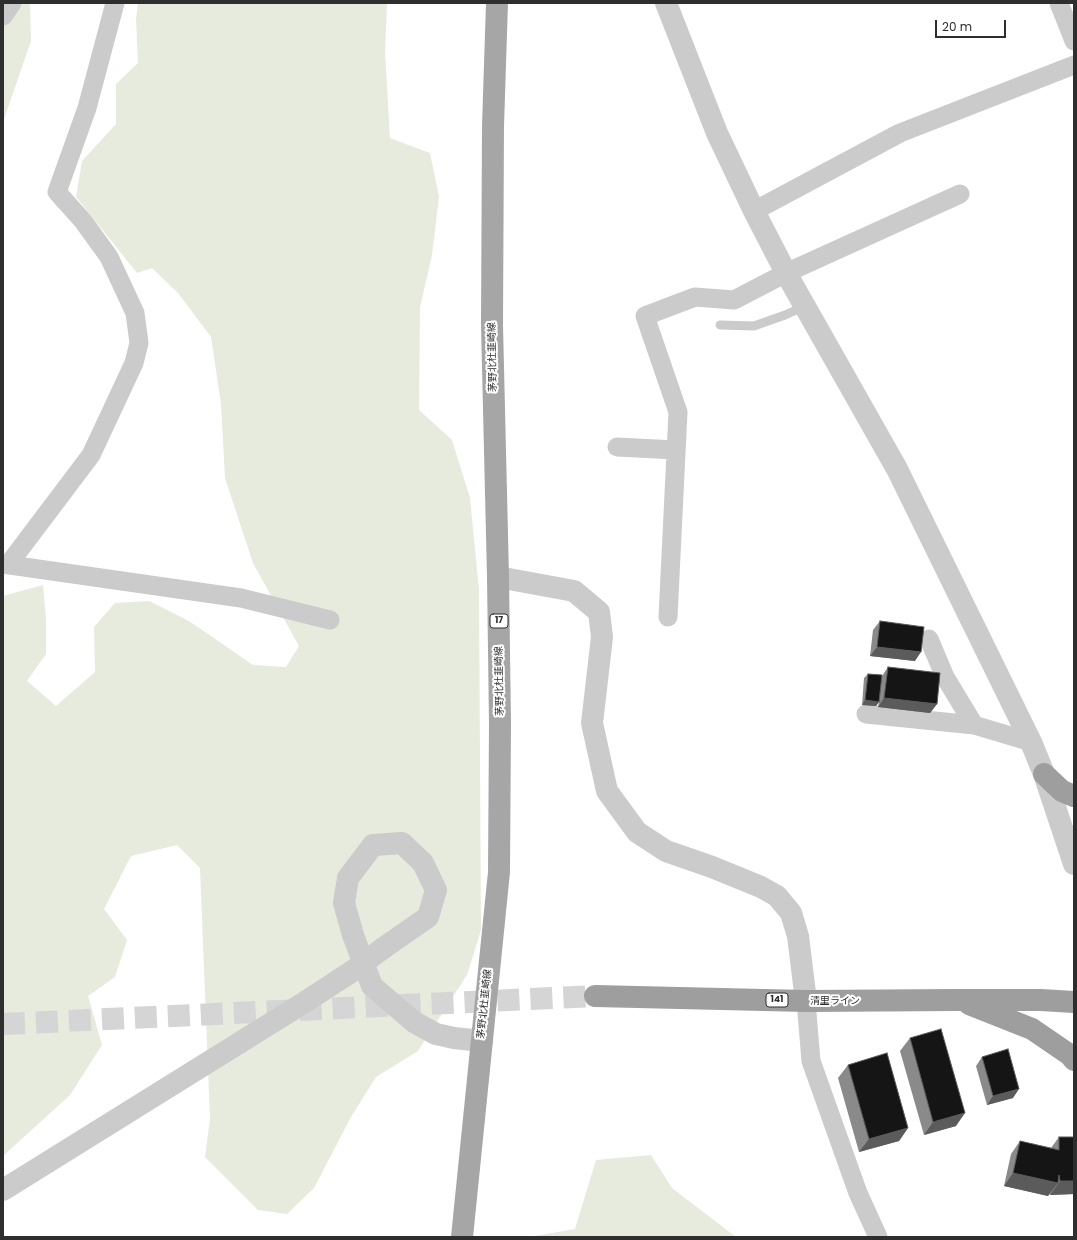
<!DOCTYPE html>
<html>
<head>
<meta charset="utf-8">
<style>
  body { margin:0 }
  #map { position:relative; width:1077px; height:1240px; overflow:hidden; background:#fff; font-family:Poppins,sans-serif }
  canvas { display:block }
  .frame { position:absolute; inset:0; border:4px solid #2e2e2e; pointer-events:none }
  .scale { position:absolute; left:935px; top:20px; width:71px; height:18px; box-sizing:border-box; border:2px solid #2e2e2e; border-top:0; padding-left:5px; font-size:12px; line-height:14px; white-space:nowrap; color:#2e2e2e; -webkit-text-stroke:3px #fff; paint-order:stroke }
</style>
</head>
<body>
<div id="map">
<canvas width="1077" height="1240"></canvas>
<div class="frame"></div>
<div class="scale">20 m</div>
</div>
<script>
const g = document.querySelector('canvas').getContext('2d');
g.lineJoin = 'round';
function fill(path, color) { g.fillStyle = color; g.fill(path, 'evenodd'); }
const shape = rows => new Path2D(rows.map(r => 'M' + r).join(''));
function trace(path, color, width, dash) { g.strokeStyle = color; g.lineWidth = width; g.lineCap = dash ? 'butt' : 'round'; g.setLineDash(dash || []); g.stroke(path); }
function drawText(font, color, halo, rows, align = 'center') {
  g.font = font + ' Poppins,"Noto Sans JP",sans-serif'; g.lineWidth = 4; g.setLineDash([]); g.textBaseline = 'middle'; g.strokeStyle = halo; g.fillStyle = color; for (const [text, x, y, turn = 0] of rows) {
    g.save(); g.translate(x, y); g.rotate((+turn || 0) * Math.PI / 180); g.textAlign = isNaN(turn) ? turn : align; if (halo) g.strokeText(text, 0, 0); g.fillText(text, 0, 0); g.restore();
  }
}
fill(shape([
  [3,3,30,3,31,41,3,122],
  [138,3,387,3,385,53,390,138,430,153,439,197,432,255,420,307,419,410,452,440,470,498,479,590,481,930,467,975,418,1051,376,1077,351,1117,314,1188,287,1214,258,1210,205,1157,210,1119,200,868,177,845,131,856,104,909,127,940,115,977,88,996,102,1045,70,1095,3,1156,3,596,43,585,46,619,46,654,27,681,56,706,95,672,94,627,115,603,149,601,189,621,253,665,286,667,299,646,253,563,225,478,221,404,211,337,178,293,152,268,137,273,76,197,82,161,116,124,116,84,138,63,136,19],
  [651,1155,672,1188,736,1237,529,1237,575,1229,596,1160]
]), '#e6ebdd');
trace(shape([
  [3,1024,595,996]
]), '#d5d5d5', 22, [22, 11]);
trace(shape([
  [720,325,754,326,785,315,805,306]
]), '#cbcbcb', 9);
trace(shape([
  [1059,3,1074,41],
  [3,16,12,3],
  [754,211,900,133,1074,65],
  [617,447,676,450],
  [3,564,241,598,330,620],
  [8,565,91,455,134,363,139,343,135,313,109,257,83,221,57,192,87,108,115,3],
  [668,617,678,412,645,316,695,297,734,300,786,273,960,194],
  [929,639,945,677,974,725],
  [866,714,974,725,1031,742],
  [806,1001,811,1061,858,1193,878,1237]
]), '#cbcbcb', 19);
trace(shape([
  [666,3,717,133,754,211,786,273,897,469,1031,742,1044,774,1074,864],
  [498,577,574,591,599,612,602,637,592,723,607,791,637,832,666,851,712,867,761,887,777,896,791,913,798,936,806,1001],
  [382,949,428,917,436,890,423,863,402,843,373,845,348,878,344,903,353,935,372,986,414,1022,436,1034,454,1038,482,1041],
  [3,1190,305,1002,351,972]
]), '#cbcbcb', 22);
trace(shape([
  [462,1237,499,872,500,724,498,577,492,325,493,126,497,3]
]), '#a6a6a6', 22);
trace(shape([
  [1044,774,1062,791,1074,796],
  [595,996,806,1001,958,1000,1041,1000,1074,1002],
  [969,1004,1032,1029,1070,1055,1074,1060]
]), '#9e9e9e', 22);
trace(shape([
  [351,972,382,949]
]), '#cbcbcb', 22);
fill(shape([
  [880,621,915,661,870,656,873,630],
  [888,667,937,704,930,713,878,707,879,702,876,706,862,705,864,678,868,674,882,676],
  [910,1038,956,1126,924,1135,900,1051],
  [982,1057,1013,1098,987,1105,976,1066],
  [848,1065,908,1128,899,1141,859,1152,838,1078],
  [1059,1137,1074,1137,1074,1194,1050,1195,1050,1193,1048,1196,1004,1186,1011,1154,1020,1141,1051,1148]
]), '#8a8a8a');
fill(shape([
  [877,647,921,652,915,661,870,656],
  [884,698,937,704,930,713,878,707],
  [865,700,879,702,876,706,862,705],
  [1019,1089,1013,1098,987,1105,993,1096],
  [965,1113,956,1126,924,1135,933,1122],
  [908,1128,899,1141,859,1152,869,1139],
  [1013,1173,1058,1183,1048,1196,1004,1186],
  [1060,1181,1074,1181,1074,1194,1050,1195]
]), '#5b5b5b');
const building = shape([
  [880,621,924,627,921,652,877,647,880,621],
  [888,667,940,673,937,704,884,698,888,667],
  [868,674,882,675,879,702,865,700,868,674],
  [941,1029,965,1113,933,1122,910,1038,941,1029],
  [1008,1049,1019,1089,993,1096,982,1057,1008,1049],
  [887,1053,908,1128,869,1139,848,1065,887,1053],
  [1059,1137,1074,1137,1074,1181,1060,1181,1059,1175,1058,1183,1013,1173,1020,1141,1059,1150,1059,1137]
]);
fill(building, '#151515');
trace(building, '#5b5b5b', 1);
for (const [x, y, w] of [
  [499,621,18],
  [777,1000,22]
]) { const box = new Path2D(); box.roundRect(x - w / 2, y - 7, w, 14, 3); g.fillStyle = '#fff'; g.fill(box); trace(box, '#2e2e2e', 1); }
drawText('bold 9px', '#2e2e2e', null, [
  ["17",499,621],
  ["141",777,1000]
]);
drawText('10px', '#2e2e2e', '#fff', [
  ["茅野北杜韮崎線",493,357,-91],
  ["茅野北杜韮崎線",500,681,-91],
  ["清里ライン",835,1001],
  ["茅野北杜韮崎線",485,1004,-84]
]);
</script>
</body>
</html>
